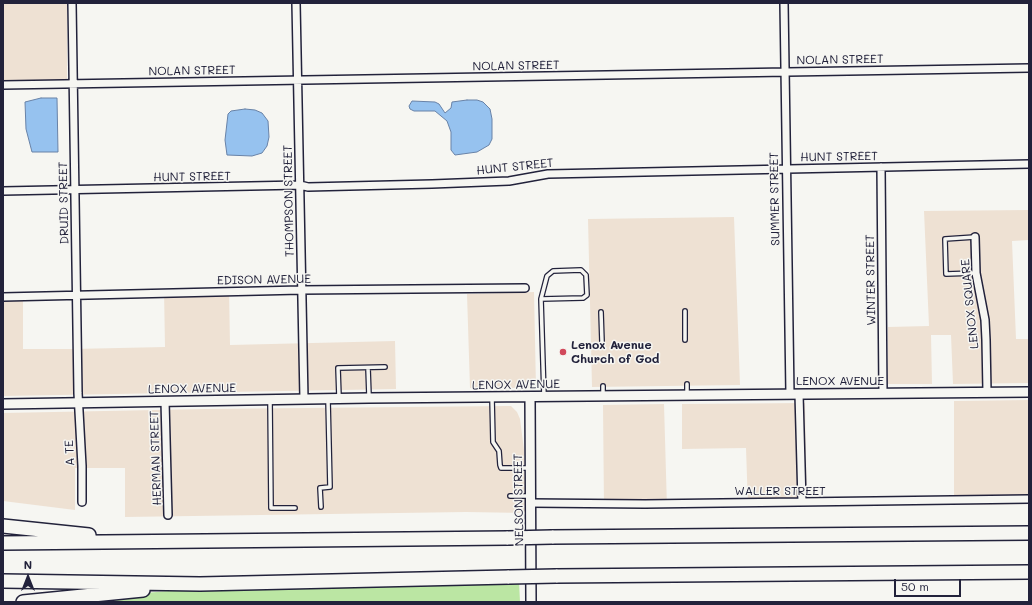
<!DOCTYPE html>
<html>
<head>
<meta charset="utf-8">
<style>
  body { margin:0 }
  #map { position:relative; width:1032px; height:605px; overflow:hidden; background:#f6f6f2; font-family:Mali,sans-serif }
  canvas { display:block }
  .frame { position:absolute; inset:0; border:4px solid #22223b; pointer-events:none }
  .north { position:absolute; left:8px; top:557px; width:40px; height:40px; -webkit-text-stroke:3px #f6f6f2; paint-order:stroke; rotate:0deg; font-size:11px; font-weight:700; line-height:16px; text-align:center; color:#22223b }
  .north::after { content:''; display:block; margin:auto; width:14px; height:18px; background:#22223b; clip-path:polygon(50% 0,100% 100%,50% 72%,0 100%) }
  .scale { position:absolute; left:894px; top:579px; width:67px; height:18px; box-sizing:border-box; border:2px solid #22223b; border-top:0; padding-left:5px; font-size:12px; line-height:14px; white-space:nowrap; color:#22223b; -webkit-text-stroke:3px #f6f6f2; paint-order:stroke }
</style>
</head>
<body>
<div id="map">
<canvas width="1032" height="605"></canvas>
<div class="frame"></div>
<div class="north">N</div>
<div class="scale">50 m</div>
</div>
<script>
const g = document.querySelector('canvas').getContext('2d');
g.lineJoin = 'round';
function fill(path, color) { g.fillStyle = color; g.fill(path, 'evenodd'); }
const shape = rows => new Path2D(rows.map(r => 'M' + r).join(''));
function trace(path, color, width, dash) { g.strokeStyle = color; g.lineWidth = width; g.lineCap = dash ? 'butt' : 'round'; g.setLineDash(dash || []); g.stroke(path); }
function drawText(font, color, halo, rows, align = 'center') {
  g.font = font + ' Mali,sans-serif'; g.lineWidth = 3; g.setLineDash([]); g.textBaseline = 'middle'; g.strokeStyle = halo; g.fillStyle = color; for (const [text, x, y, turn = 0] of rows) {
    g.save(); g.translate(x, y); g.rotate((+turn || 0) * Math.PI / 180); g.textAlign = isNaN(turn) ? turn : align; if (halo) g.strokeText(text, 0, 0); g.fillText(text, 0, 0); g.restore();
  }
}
fill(shape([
  [3,3,67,3,67,81,3,82],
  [1029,210,1029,240,1012,241,1016,339,1029,339,1029,383,953,384,951,335,931,335,932,384,888,384,888,327,929,326,924,211],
  [734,217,740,385,592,387,588,219],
  [229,289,230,345,395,341,396,389,3,396,3,293,23,292,23,349,73,349,165,347,164,290],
  [534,292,536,388,470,388,467,294],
  [1029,400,1029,504,954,505,954,401],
  [805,403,807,506,748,507,746,448,682,449,682,404],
  [664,404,667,508,604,508,603,405],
  [506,406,511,406,517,412,520,419,524,450,526,513,466,512,125,517,125,468,75,468,75,510,3,501,3,413,206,409]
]), '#eee1d3');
fill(shape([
  [519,581,520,602,46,602,212,587,386,587]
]), '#bbe6a3');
const water = shape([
  [41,98,57,98,58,152,32,152,26,129,25,102,41,98],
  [467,100,477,100,483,102,490,109,492,119,492,139,489,145,477,152,455,155,451,150,451,132,447,121,435,111,414,111,410,109,409,106,412,101,435,102,439,104,445,113,451,108,452,102,467,100],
  [245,109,255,110,262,113,268,121,269,137,267,146,262,153,252,156,227,155,225,140,228,114,231,111,245,109]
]);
fill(water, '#96c2ef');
trace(water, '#6882a7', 1);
const service = shape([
  [975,237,945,239,946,274,976,273],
  [541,299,583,298,587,295,586,275,581,270,553,271,547,276,541,299,544,396],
  [685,311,685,340],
  [601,312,602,342],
  [368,368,369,396],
  [687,384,687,394],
  [603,386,603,395],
  [339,397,338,368,385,367],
  [492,398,493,442,499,451,500,465,501,468,529,468],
  [270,401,271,508,295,508],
  [510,496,529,496],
  [321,507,320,488,330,487,328,400]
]);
const minor = shape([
  [72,3,78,393,82,466,82,502],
  [296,3,304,399],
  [784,3,790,394],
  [3,85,1029,68],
  [881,167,883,393],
  [3,191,300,185,308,187,432,184,509,181,548,174,1029,164],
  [975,237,976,273,985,320,986,340,987,392],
  [3,297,301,290,525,288],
  [799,394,802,502],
  [165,401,168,515],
  [530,503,645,504,1029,499]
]);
const tertiary = shape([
  [530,397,531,602],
  [3,404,369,398,1029,392]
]);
const motorway = shape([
  [3,526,89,535],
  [552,537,1029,533],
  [3,543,508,538],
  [556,576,1029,572],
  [3,581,200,584,509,577],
  [23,602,143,590]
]);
trace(service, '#22223b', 6);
trace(minor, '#22223b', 10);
trace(tertiary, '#22223b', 12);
trace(motorway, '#22223b', 16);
trace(service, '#f6f6f2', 3.5);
trace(minor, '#f6f6f2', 7);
trace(tertiary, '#f6f6f2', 9);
trace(motorway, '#f6f6f2', 13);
const motorwayBridge = shape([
  [508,538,552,537],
  [509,577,556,576]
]);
trace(motorwayBridge, '#22223b', 16, []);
trace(motorwayBridge, '#f6f6f2', 13);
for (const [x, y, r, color] of [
  [563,352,4,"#d1495b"]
]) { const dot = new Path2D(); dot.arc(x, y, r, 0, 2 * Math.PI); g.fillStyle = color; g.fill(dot); trace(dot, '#f6f6f2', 1.5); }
drawText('12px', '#22223b', '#f6f6f2', [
  ["NOLAN STREET",840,60,-1],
  ["NOLAN STREET",516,66,-1],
  ["NOLAN STREET",192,71,-1],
  ["HUNT STREET",839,157,-1],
  ["HUNT STREET",515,167,-6],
  ["HUNT STREET",192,177,-1],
  ["SUMMER STREET",775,199,-91],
  ["THOMPSON STREET",289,201,-91],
  ["DRUID STREET",64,203,-91],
  ["EDISON AVENUE",264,280,-1],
  ["WINTER STREET",871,280,-91],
  ["LENOX SQUARE",970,304,-96],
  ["LENOX AVENUE",840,381],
  ["LENOX AVENUE",516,385,-1],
  ["LENOX AVENUE",192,389,-1],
  ["A TE",70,453,-93],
  ["HERMAN STREET",156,458,-92],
  ["WALLER STREET",780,491],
  ["NELSON STREET",519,500,-91]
]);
drawText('bold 12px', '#22223b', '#f6f6f2', [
  ["Lenox Avenue",571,345],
  ["Church of God",571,359]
], 'left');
</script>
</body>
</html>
